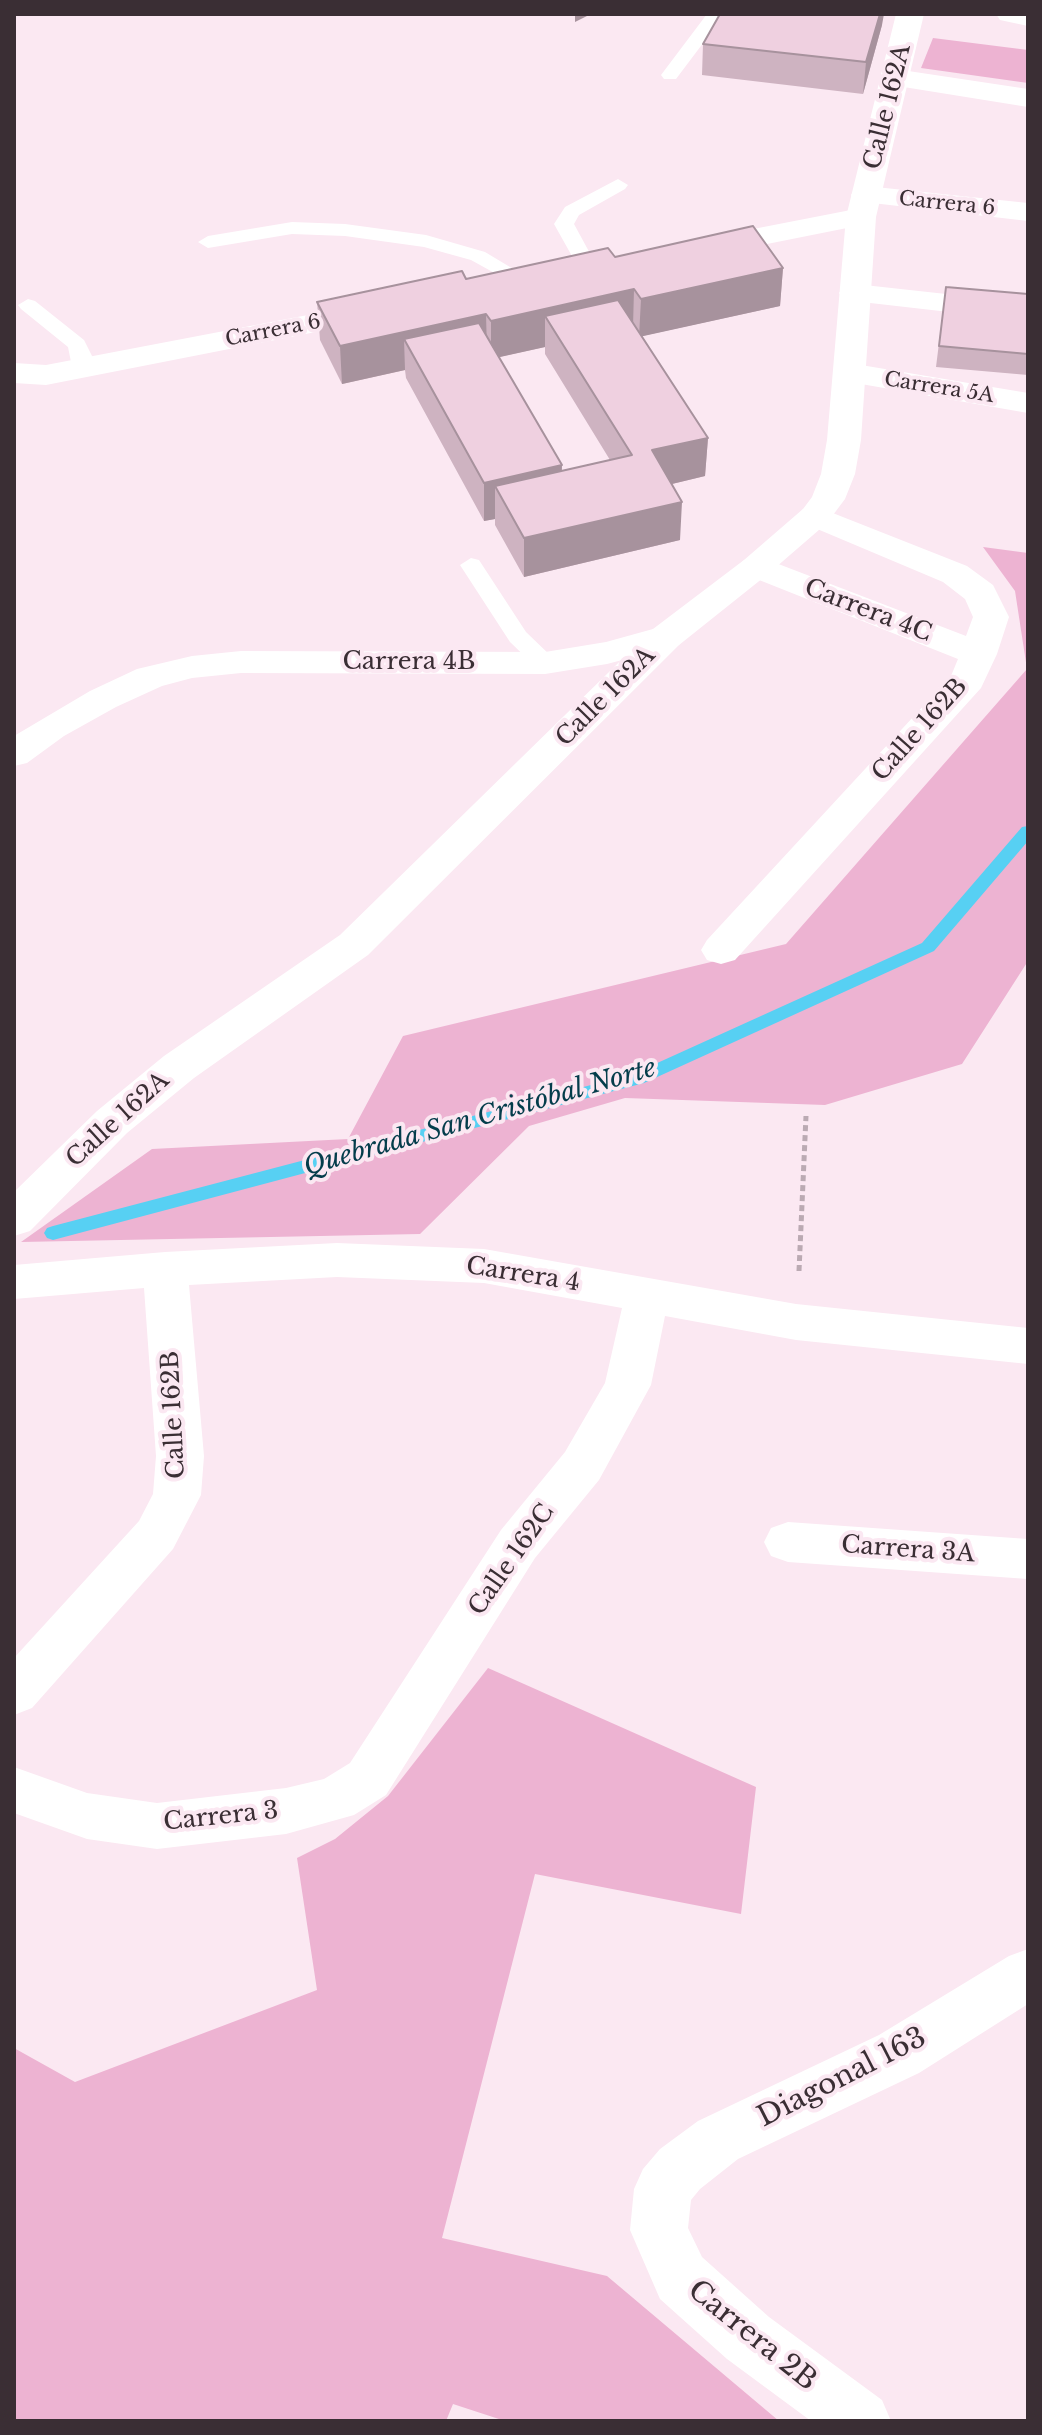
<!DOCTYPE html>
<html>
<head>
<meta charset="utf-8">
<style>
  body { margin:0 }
  #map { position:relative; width:1042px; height:2435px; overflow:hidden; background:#fbe8f2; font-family:"Libre Baskerville",serif }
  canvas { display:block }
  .frame { position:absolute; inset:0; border:16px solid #3a2e34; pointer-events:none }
</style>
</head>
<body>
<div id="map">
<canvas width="1042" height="2435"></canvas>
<div class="frame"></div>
</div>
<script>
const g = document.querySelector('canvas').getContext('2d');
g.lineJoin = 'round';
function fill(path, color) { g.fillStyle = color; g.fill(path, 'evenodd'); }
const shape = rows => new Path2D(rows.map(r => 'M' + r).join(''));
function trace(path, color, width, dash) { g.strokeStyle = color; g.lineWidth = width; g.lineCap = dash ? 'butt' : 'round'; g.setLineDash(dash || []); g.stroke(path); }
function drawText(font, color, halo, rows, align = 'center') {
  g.font = font + ' "Libre Baskerville",serif'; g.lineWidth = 8; g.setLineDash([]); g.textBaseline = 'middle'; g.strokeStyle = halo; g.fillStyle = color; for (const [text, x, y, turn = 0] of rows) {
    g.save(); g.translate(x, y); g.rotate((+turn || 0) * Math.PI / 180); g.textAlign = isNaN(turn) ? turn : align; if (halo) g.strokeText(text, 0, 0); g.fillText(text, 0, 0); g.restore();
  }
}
fill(shape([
  [933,38,1028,50,1028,83,921,68],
  [983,547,1028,553,1028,961,962,1064,825,1105,625,1098,529,1126,420,1234,21,1242,152,1149,348,1139,403,1036,786,944,1027,669,1015,591],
  [488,1668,756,1787,741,1914,535,1874,442,2238,607,2276,779,2421,505,2421,453,2404,446,2421,14,2421,14,2048,75,2082,317,1990,297,1858,335,1839,388,1796]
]), '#edb3d2');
fill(shape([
  [1028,826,1028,841,934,951,644,1083,53,1240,47,1238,44,1233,47,1228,53,1226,633,1074,922,943,1022,827,1028,826]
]), '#57d0f3');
trace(shape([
  [799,1271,806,1116]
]), '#bbaab3', 5, [6, 4]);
fill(shape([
  [707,14,725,14,676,79,664,79,661,75,707,14],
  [618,179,628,185,625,189,579,215,574,224,599,270,596,274,582,274,554,224,565,207,618,179],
  [292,222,345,224,426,235,485,252,535,282,525,288,518,286,471,260,424,247,345,236,292,234,208,248,198,242,208,236,292,222],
  [28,299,35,301,84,340,92,356,87,372,73,372,68,347,21,309,18,305,28,299],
  [471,558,479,560,526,632,553,658,557,663,553,668,537,668,510,642,460,565,471,558]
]), '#fff');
fill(shape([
  [895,69,1028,89,1028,107,885,84,881,78,885,72,895,69],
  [866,186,1028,203,1028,221,855,201,851,195,855,189,866,186],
  [861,208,872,211,876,217,872,223,702,257,691,255,687,248,691,241,702,239,861,208],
  [855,284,1028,303,1028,321,844,300,839,293,844,286,855,284],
  [376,302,387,304,392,311,387,318,46,385,14,383,14,363,46,365,376,302],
  [849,363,1028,393,1028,413,838,380,833,373,838,366,849,363],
  [815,506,967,566,993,585,1009,617,997,654,981,688,735,960,721,964,707,960,701,950,707,940,951,676,958,659,744,574,738,567,744,560,756,556,768,560,966,636,973,617,965,599,943,582,803,523,798,516,803,509,815,506],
  [666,626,679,629,684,637,679,645,368,955,194,1078,127,1133,30,1231,14,1236,14,1192,97,1111,164,1056,340,935,653,629,666,626],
  [337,1243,484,1249,796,1304,1028,1328,1028,1364,796,1340,665,1316,651,1385,599,1480,535,1558,386,1795,354,1815,286,1834,157,1849,87,1839,14,1813,14,1767,87,1793,157,1803,286,1788,324,1779,350,1763,501,1530,565,1452,605,1383,622,1308,484,1283,337,1277,189,1285,204,1456,201,1495,173,1549,32,1708,14,1715,14,1658,139,1521,153,1494,156,1456,144,1288,14,1299,14,1265,165,1252,337,1243],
  [788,1522,1028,1539,1028,1579,788,1562,771,1556,764,1542,771,1528,788,1522],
  [1028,1949,1028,2004,919,2073,738,2159,700,2189,691,2200,688,2228,702,2257,769,2317,882,2400,891,2421,811,2421,727,2359,660,2299,630,2230,634,2189,643,2169,660,2149,698,2121,879,2035,1009,1956,1028,1949]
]), '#fff');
fill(shape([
  [896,14,924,14,876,217,861,440,855,474,845,499,827,523,768,574,679,645,607,664,545,674,241,673,192,678,162,686,116,707,64,736,27,763,14,766,14,736,90,691,137,669,192,656,241,651,545,652,606,642,653,629,744,560,803,509,812,497,821,474,827,440,846,217,896,14]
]), '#fff');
fill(shape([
  [996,14,1028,14,1028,26,1000,20,996,14]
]), '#fff');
fill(shape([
  [882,25,863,94,702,75,703,44],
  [615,257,783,268,780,306,642,336,708,438,705,476,672,484,680,540,524,577,495,525,495,519,484,521,406,378,405,370,342,384,320,340,317,302],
  [545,347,545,354,610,460,562,471,499,357],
  [946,287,1028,294,1028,375,936,367]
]), '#ceb3c1');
fill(shape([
  [575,14,591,14,575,22],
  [880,14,884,14,882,25,863,94,866,62],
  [783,268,780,306,639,337,641,299],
  [634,289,633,327,545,316,545,347,491,359,491,321],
  [486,314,487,352,404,339,405,370,342,384,340,346],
  [708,438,705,476,651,489,652,450],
  [562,465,561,503,495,486,495,519,484,521,484,483],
  [682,502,680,540,524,577,524,538]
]), '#a7929d');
const building = shape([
  [720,14,880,14,866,62,703,44,720,14],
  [753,226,783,268,641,299,634,289,491,321,486,314,340,346,317,302,462,271,466,279,608,248,615,257,753,226],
  [946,287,1028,294,1028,354,939,346,946,287],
  [618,300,708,438,652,450,682,502,524,538,495,486,632,455,545,316,618,300],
  [479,323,562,465,484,483,404,339,479,323]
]);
fill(building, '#efd0e0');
trace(building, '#a7929d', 2);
drawText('20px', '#3a2e34', '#fbe8f2', [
  ["Carrera 6",947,204,6],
  ["Carrera 6",273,331,-11],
  ["Carrera 5A",939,388,9]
]);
drawText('24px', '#3a2e34', '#fbe8f2', [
  ["Calle 162A",888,107,-76],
  ["Carrera 4C",868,611,21],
  ["Carrera 4B",409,662],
  ["Calle 162A",606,697,-45],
  ["Calle 162B",920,730,-48],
  ["Calle 162A",118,1120,-42],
  ["Carrera 4",523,1275,9],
  ["Calle 162B",174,1415,-93],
  ["Carrera 3A",908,1550,4],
  ["Calle 162C",512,1560,-55],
  ["Carrera 3",221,1817,-6]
]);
drawText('italic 26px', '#043d4b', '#fbe8f2', [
  ["Quebrada San Cristóbal Norte",480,1118,-16]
]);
drawText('28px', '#3a2e34', '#fbe8f2', [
  ["Diagonal 163",842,2078,-27],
  ["Carrera 2B",752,2336,39]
]);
</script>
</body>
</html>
